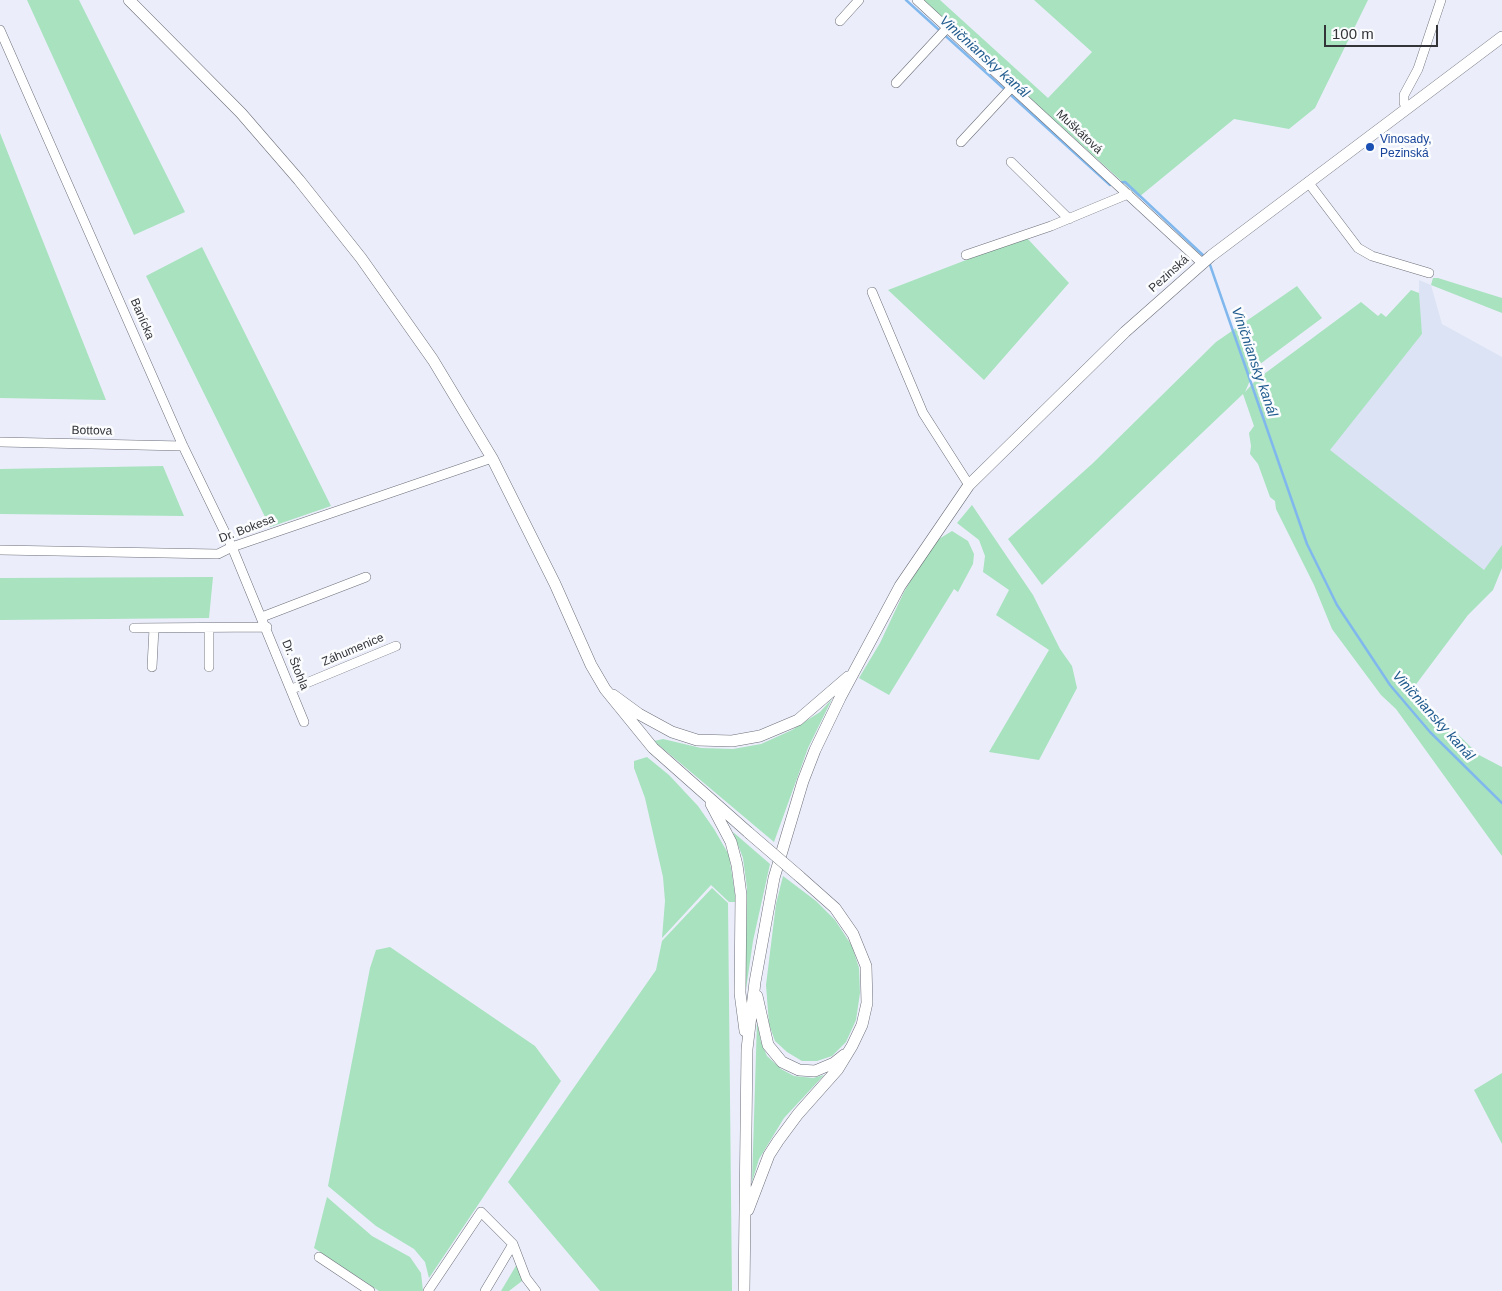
<!DOCTYPE html>
<html>
<head>
<meta charset="utf-8">
<style>
  body { margin:0 }
  #map { position:relative; width:1502px; height:1291px; overflow:hidden; background:#ebeefa; font-family:Helvetica,sans-serif }
  canvas { display:block }
  .scale { position:absolute; left:1324px; top:25px; width:114px; height:22px; box-sizing:border-box; border:2px solid #323438; border-top:0; padding-left:6px; font-size:15px; line-height:18px; white-space:nowrap; color:#323438; -webkit-text-stroke:4px #fbfcfe; paint-order:stroke }
</style>
</head>
<body>
<div id="map">
<canvas width="1502" height="1291"></canvas>
<div class="scale">100 m</div>
</div>
<script>
const g = document.querySelector('canvas').getContext('2d');
g.lineJoin = 'round';
function fill(path, color) { g.fillStyle = color; g.fill(path, 'evenodd'); }
const shape = rows => new Path2D(rows.map(r => 'M' + r).join(''));
function trace(path, color, width, dash) { g.strokeStyle = color; g.lineWidth = width; g.lineCap = dash ? 'butt' : 'round'; g.setLineDash(dash || []); g.stroke(path); }
function drawText(font, color, halo, rows, align = 'center') {
  g.font = font + ' Helvetica,sans-serif'; g.lineWidth = 5; g.setLineDash([]); g.textBaseline = 'middle'; g.strokeStyle = halo; g.fillStyle = color; for (const [text, x, y, turn = 0] of rows) {
    g.save(); g.translate(x, y); g.rotate((+turn || 0) * Math.PI / 180); g.textAlign = isNaN(turn) ? turn : align; if (halo) g.strokeText(text, 0, 0); g.fillText(text, 0, 0); g.restore();
  }
}
fill(shape([
  [1419,280,1431,285,1442,324,1502,357,1502,545,1484,571,1329,450,1422,334,1419,309]
]), '#dce3f5');
fill(shape([
  [27,0,79,0,185,212,134,235],
  [922,0,940,0,1048,98,1092,52,1034,0,1368,0,1315,108,1289,129,1234,119,1139,197],
  [0,133,106,400,0,398],
  [1026,237,1069,283,984,380,888,290],
  [202,247,331,506,270,527,146,276],
  [1433,278,1438,278,1502,298,1502,313,1431,285],
  [1297,286,1322,318,1256,367,1245,392,1256,380,1361,302,1378,316,1381,313,1386,317,1411,290,1419,293,1422,334,1330,450,1484,570,1502,545,1502,568,1493,590,1468,615,1414,687,1419,696,1479,755,1502,767,1502,856,1396,709,1381,695,1332,629,1314,585,1276,509,1275,501,1270,497,1258,464,1250,454,1251,446,1249,433,1254,426,1243,394,1042,585,1008,539,1092,464,1216,342],
  [163,466,184,516,0,514,0,469],
  [972,505,1033,595,1060,649,1072,666,1077,688,1039,760,989,752,1049,650,996,615,1009,590,983,572,985,556,979,540,957,523],
  [952,531,968,541,974,554,973,564,958,592,954,589,889,695,859,678,880,643,904,592,934,542],
  [213,577,209,618,0,620,0,578],
  [832,699,808,748,774,842,654,741,663,739,701,748,733,749,761,744,792,730,820,712],
  [647,757,669,775,698,806,714,829,729,855,736,902,729,902,711,885,662,938,665,901,663,877,645,798,634,768,634,761],
  [733,832,770,864,753,941,745,996,747,888,743,858],
  [783,876,816,901,835,920,852,946,859,968,860,993,856,1020,846,1042,832,1056,817,1061,802,1061,787,1052,775,1041,769,1024,766,985,776,904],
  [712,888,728,903,732,1291,600,1291,508,1182,656,970,662,941],
  [390,947,535,1046,561,1081,429,1278,425,1262,414,1249,376,1226,328,1186,370,968,376,950],
  [757,1022,761,1042,767,1056,781,1069,794,1076,813,1078,824,1075,784,1118,759,1159,752,1182],
  [1502,1073,1502,1144,1474,1090],
  [327,1197,372,1236,410,1257,421,1273,423,1291,379,1291,314,1248],
  [517,1264,522,1281,509,1291,501,1291]
]), '#a8e2bf');
trace(shape([
  [906,0,1110,185,1113,184],
  [1118,183,1125,182,1205,257],
  [1209,262,1307,544,1337,605,1390,685,1430,732,1502,803]
]), '#80b8ee', 2.5);
const street = shape([
  [917,0,1202,263],
  [840,21,859,0],
  [0,30,183,446,232,547,304,722],
  [896,83,947,28],
  [1407,108,1404,103,1404,95,1418,69,1441,0],
  [961,142,1012,87],
  [1011,162,1069,219],
  [1308,182,1358,248,1372,256,1429,273],
  [966,255,1051,226,1128,194],
  [872,292,923,413,969,485],
  [0,442,183,446],
  [0,550,218,554,232,547,492,458],
  [262,617,366,577],
  [134,628,267,627],
  [152,667,154,628],
  [209,667,209,628],
  [292,689,396,646],
  [319,1257,370,1291],
  [428,1291,481,1212,513,1244,526,1278,536,1291],
  [485,1291,513,1244]
]);
const secondary = shape([
  [129,0,241,113,299,180,361,258,433,360,492,458,555,584,591,665,605,689,653,748,749,833],
  [613,695,639,714,672,732,697,740,732,741,760,736,798,720,848,677],
  [711,804,731,842,737,865,741,895,740,993,745,1031],
  [757,996,768,1045,782,1062,799,1070,815,1071,834,1063,844,1055],
  [748,1210,769,1155,778,1141,798,1114,838,1069,852,1046,862,1025,867,1003,866,966,853,934,835,908,799,876],
  [744,1291,747,1049,755,982,774,878,803,781,815,750,840,698,900,586,969,485,1125,332,1211,256,1502,37]
]);
trace(street, '#6c6f79', 10);
trace(secondary, '#6c6f79', 12);
trace(street, '#fff', 9);
trace(secondary, '#fff', 11);
const secondaryBridge = shape([
  [749,833,799,876]
]);
trace(secondaryBridge, '#6c6f79', 12, []);
trace(secondaryBridge, '#fff', 11);
for (const [x, y, r, color] of [
  [1370,147,5,"#1a4fb4"]
]) { const dot = new Path2D(); dot.arc(x, y, r, 0, 2 * Math.PI); g.fillStyle = color; g.fill(dot); trace(dot, '#fbfcfe', 2); }
drawText('12px', '#323438', '#fbfcfe', [
  ["Muškátová",1079,132,43],
  ["Pezinská",1169,274,-42],
  ["Banícka",142,319,67],
  ["Bottova",92,431,1],
  ["Dr. Bokesa",247,529,-21],
  ["Záhumenice",353,650,-23],
  ["Dr. Štohla",295,665,68]
]);
drawText('12px', '#164399', '#fbfcfe', [
  ["Vinosady,",1380,140],
  ["Pezinská",1380,154]
], 'left');
drawText('italic 14px', '#205b8e', '#fbfcfe', [
  ["Viničniansky kanál",984,57,42],
  ["Viničniansky kanál",1254,362,71],
  ["Viničniansky kanál",1433,716,48]
]);
</script>
</body>
</html>
